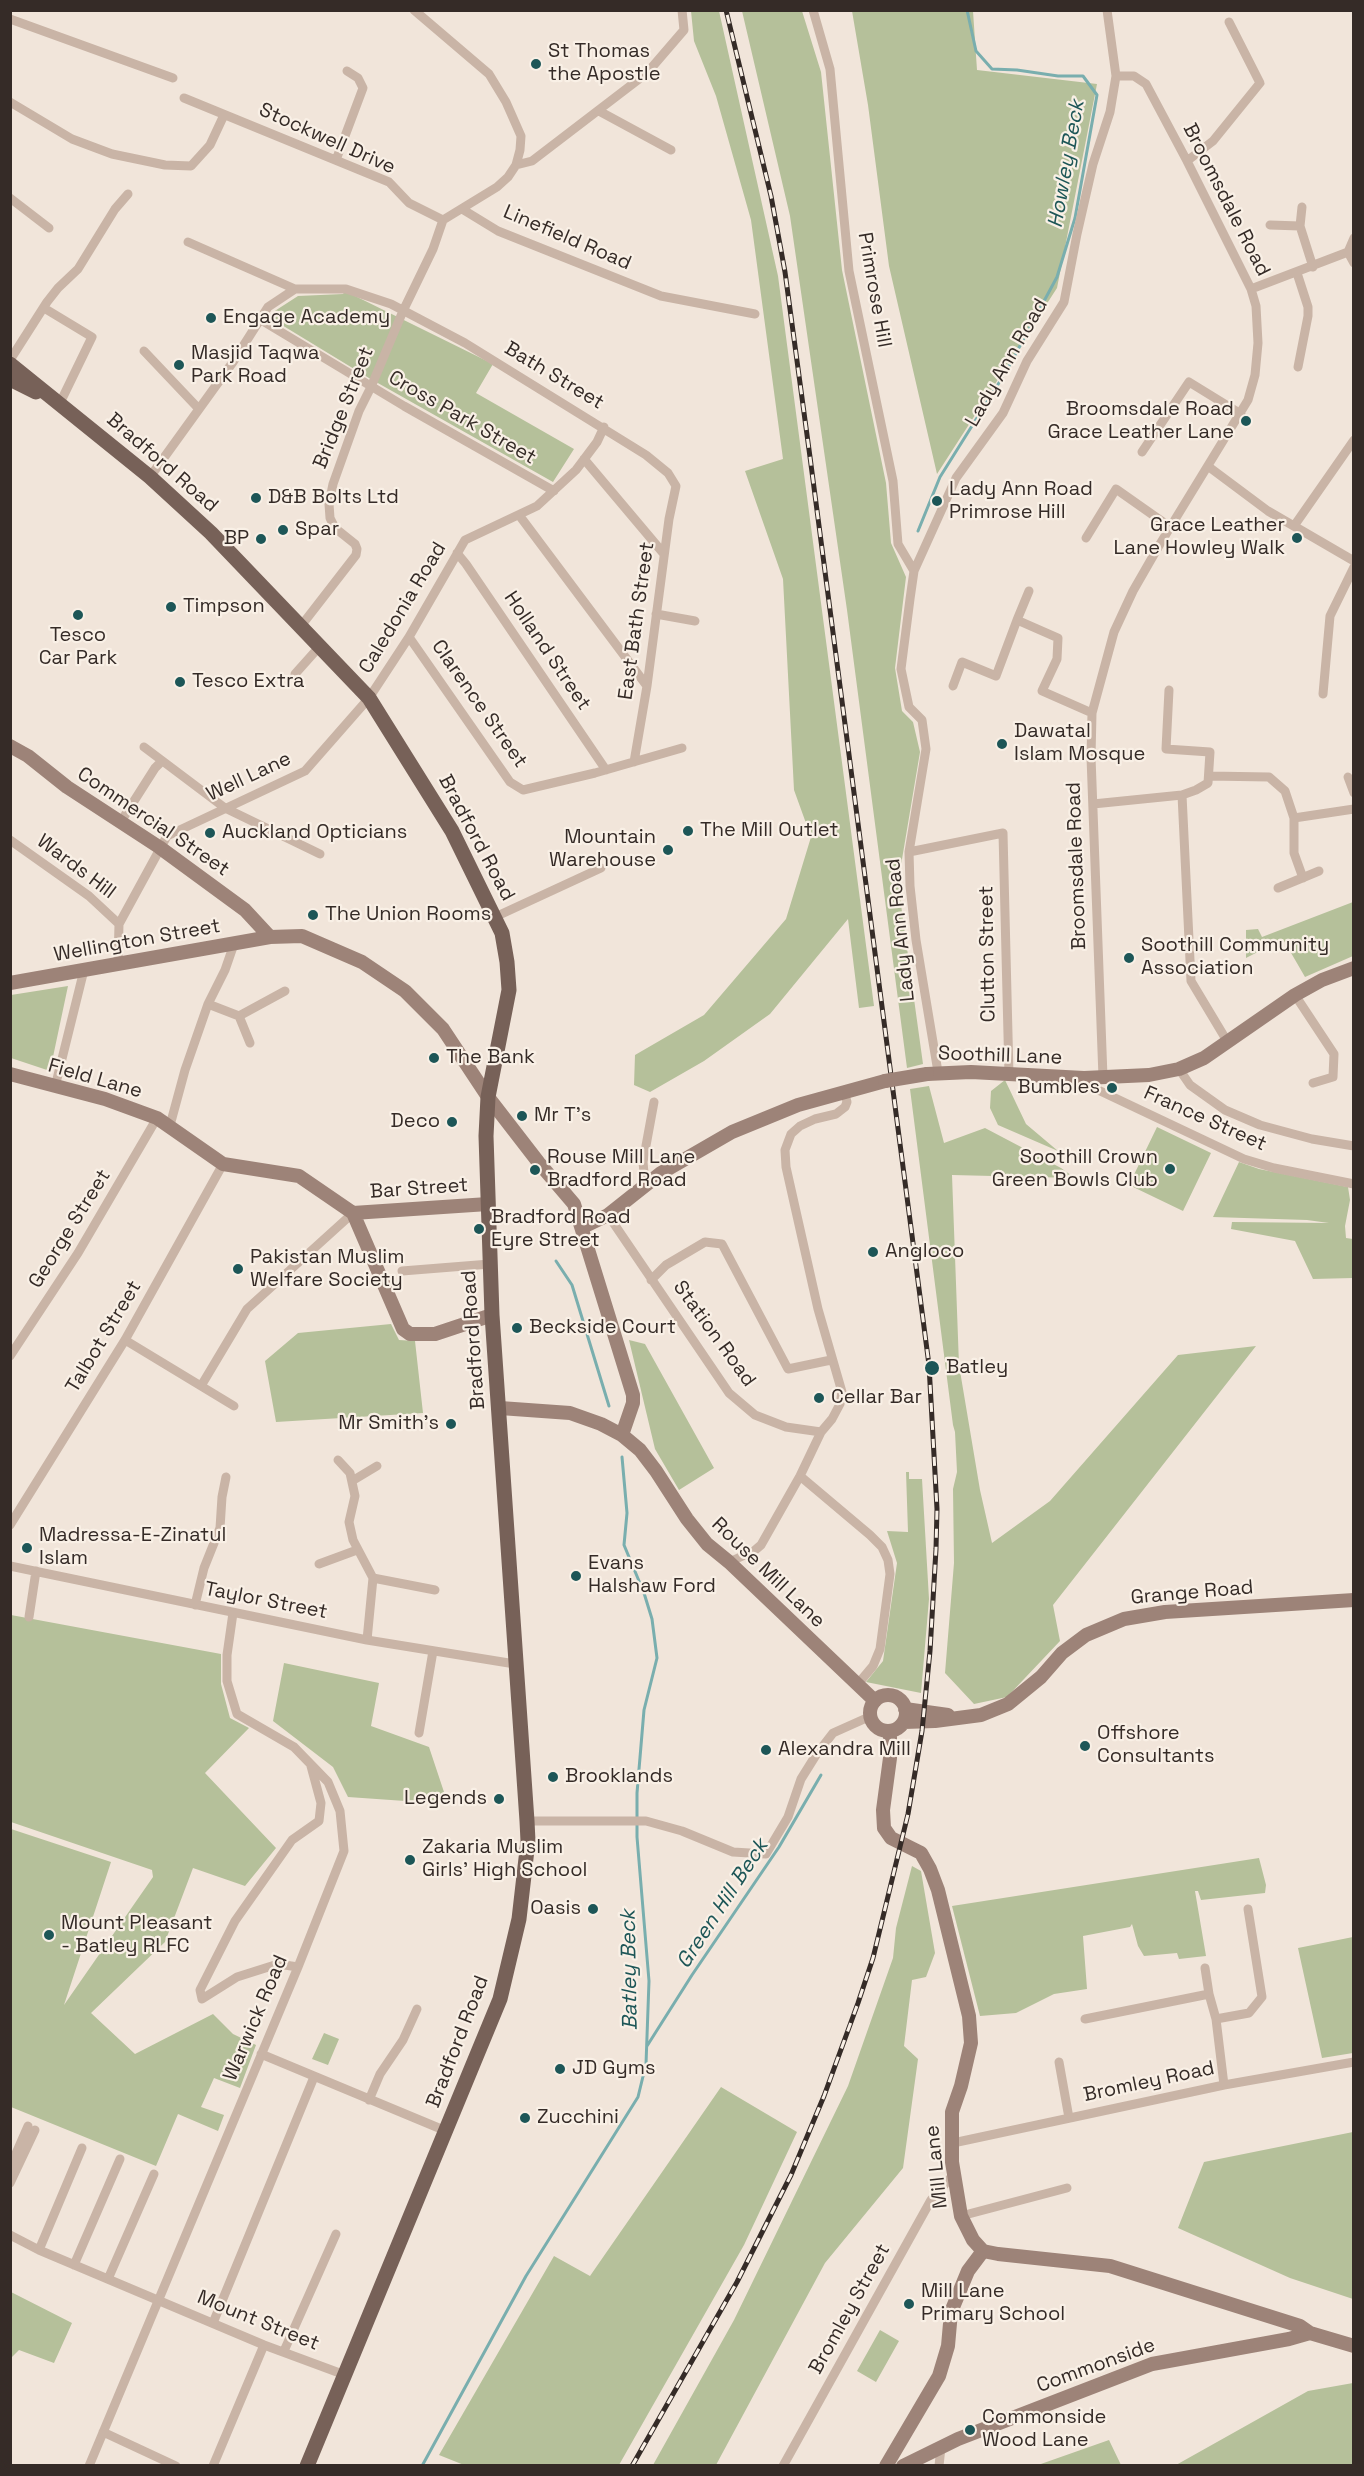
<!DOCTYPE html>
<html>
<head>
<meta charset="utf-8">
<style>
  body { margin:0 }
  #map { position:relative; width:1364px; height:2476px; overflow:hidden; background:#f1e5da; font-family:"Space Grotesk",sans-serif }
  canvas { display:block }
  .frame { position:absolute; inset:0; border:12px solid #352b27; pointer-events:none }
</style>
</head>
<body>
<div id="map">
<canvas width="1364" height="2476"></canvas>
<div class="frame"></div>
</div>
<script>
const g = document.querySelector('canvas').getContext('2d');
g.lineJoin = 'round';
function fill(path, color) { g.fillStyle = color; g.fill(path, 'evenodd'); }
const shape = rows => new Path2D(rows.map(r => 'M' + r).join(''));
function trace(path, color, width, dash) { g.strokeStyle = color; g.lineWidth = width; g.lineCap = dash ? 'butt' : 'round'; g.setLineDash(dash || []); g.stroke(path); }
function drawText(font, color, halo, rows, align = 'center') {
  g.font = font + ' "Space Grotesk",sans-serif'; g.lineWidth = 4.5; g.setLineDash([]); g.textBaseline = 'middle'; g.strokeStyle = halo; g.fillStyle = color; for (const [text, x, y, turn = 0] of rows) {
    g.save(); g.translate(x, y); g.rotate((+turn || 0) * Math.PI / 180); g.textAlign = isNaN(turn) ? turn : align; if (halo) g.strokeText(text, 0, 0); g.fillText(text, 0, 0); g.restore();
  }
}
fill(shape([
  [691,11,719,11,778,276,874,1006,859,1008,848,919,770,1014,704,1061,650,1092,634,1085,635,1055,704,1015,786,919,811,837,794,790,783,579,745,471,783,459,751,220,716,96,694,41],
  [742,11,802,11,821,72,842,270,886,483,891,543,906,577,895,668,902,711,913,722,920,752,898,883,923,1064,907,1068,847,610,790,216],
  [852,11,973,11,977,70,1097,84,1057,288,937,474,889,266,868,105],
  [345,291,493,364,476,393,574,449,553,482,369,378,267,316,298,296,343,294],
  [1353,902,1353,956,1305,977,1283,939,1246,958,1246,930,1258,929,1262,937],
  [68,986,50,1071,11,1058,11,995],
  [1005,1080,1026,1124,1058,1151,998,1125,990,1108,991,1091],
  [929,1086,944,1143,985,1128,1061,1168,1075,1178,952,1175,959,1365,980,1490,992,1543,1050,1501,1178,1355,1256,1346,1053,1605,1060,1641,1007,1697,974,1704,945,1673,954,1563,953,1489,957,1472,955,1432,953,1425,910,1089],
  [1157,1127,1211,1153,1183,1211,1129,1185],
  [1239,1162,1259,1169,1348,1187,1350,1200,1345,1226,1346,1238,1353,1239,1353,1278,1313,1279,1295,1241,1231,1229,1232,1222,1329,1223,1307,1220,1213,1217],
  [391,1324,399,1340,415,1341,423,1413,276,1422,265,1361,298,1333],
  [629,1340,645,1344,714,1468,679,1490,655,1449],
  [906,1472,909,1472,909,1479,922,1479,929,1599,921,1693,866,1682,883,1661,897,1563,887,1531,908,1532],
  [11,1615,221,1654,221,1684,230,1718,249,1728,205,1773,276,1848,245,1886,193,1868,165,1942,91,2013,135,2054,213,2014,233,2034,256,2045,240,2088,214,2078,201,2107,224,2115,218,2131,178,2114,156,2166,11,2107,11,1829,111,1862,64,2005,153,1877,152,1870,11,1822],
  [284,1663,379,1683,371,1726,429,1747,448,1804,348,1797,333,1767,273,1721],
  [1259,1858,1266,1885,1265,1893,1201,1900,1198,1891,1195,1891,1206,1956,1179,1959,1177,1953,1144,1956,1138,1946,1132,1924,1130,1927,1083,1936,1087,1989,1054,1994,1016,2013,980,2016,952,1906],
  [912,1866,921,1871,935,1953,926,1977,912,1980,904,2046,918,2059,903,2168,825,2263,716,2465,653,2465,734,2320,848,2086,893,1958,896,1928],
  [1353,1937,1353,2053,1322,2058,1298,1948],
  [324,2033,339,2039,328,2065,312,2059],
  [721,2087,797,2132,744,2245,619,2465,464,2465,439,2455,554,2256,590,2276],
  [1353,2132,1353,2299,1290,2278,1178,2228,1204,2162],
  [11,2292,72,2323,54,2363,19,2350,11,2358],
  [880,2330,899,2341,876,2382,857,2371],
  [1353,2383,1353,2465,1176,2465,1308,2391],
  [1109,2440,1121,2465,1038,2465]
]), '#b5c09a');
trace(shape([
  [967,10,976,51,992,69,1017,70,1058,76,1083,76,1097,95,1075,218,1057,277,1008,368],
  [918,531,940,477,1002,378],
  [556,1261,572,1285,609,1406],
  [647,2046,692,1975,779,1847,821,1775],
  [422,2466,526,2276,638,2097,646,2064,649,1981,637,1837,637,1793,644,1710,657,1658,652,1619,644,1593,624,1545,627,1513,622,1457]
]), '#79aeae', 3);
trace(shape([
  [414,10,489,74,506,102,521,136,520,150,516,165,508,177,497,187,443,220],
  [813,10,830,69,849,271,893,481,898,544,914,571],
  [10,19,173,78],
  [184,98,389,182,409,203,443,220],
  [10,102,72,139,112,154,165,165,191,166,210,145,224,115],
  [599,111,671,150],
  [336,160,363,88,358,78,347,71],
  [1187,161,1213,141,1260,83,1229,22],
  [516,165,532,161,647,73,684,30,682,10],
  [10,198,49,228],
  [462,209,498,231,661,296,755,314],
  [1270,225,1300,226,1313,267],
  [1300,226,1302,207],
  [1354,238,1348,252,1354,263],
  [188,242,295,289],
  [1297,273,1308,307,1308,316,1298,367],
  [1251,289,1348,252],
  [44,308,92,337,60,403],
  [261,320,404,406,554,491],
  [144,351,198,408],
  [10,360,47,302,58,288,78,269,115,209,128,194],
  [1142,452,1189,382,1241,414],
  [584,459,664,554],
  [1209,467,1268,511,1354,561],
  [150,477,233,362,268,307,295,289,346,289,391,304,465,343,646,455,668,473,676,486,669,519,647,686,634,762],
  [519,515,647,686],
  [1294,526,1354,440],
  [1086,538,1116,489,1170,527],
  [457,553,466,564,606,770],
  [656,614,695,621],
  [1017,620,1029,591],
  [301,626,356,555,357,549,355,544,335,528,330,518,329,504,333,484,359,411,371,387,403,311,433,249,443,220],
  [409,637,510,782,523,790,595,773,682,748],
  [295,674,320,646],
  [953,686,962,662,996,676,1017,620,1058,638,1057,659,1042,691,1092,713],
  [1323,694,1330,616,1354,567],
  [144,747,225,808,320,854],
  [1209,776,1269,777,1285,791,1294,818,1294,853,1303,878],
  [1348,777,1354,793],
  [1182,795,1191,981,1227,1041],
  [1093,804,1182,795,1196,790,1208,783,1210,752,1166,749,1169,690],
  [1294,818,1354,809],
  [120,823,155,768,162,761],
  [10,840,89,896,119,924],
  [909,852,1003,833,1009,1075],
  [1278,888,1319,871],
  [495,917,601,868],
  [118,963,119,924,167,836,305,771,369,698,409,637,465,540,537,506,576,470,597,442,604,427],
  [1295,995,1334,1054,1333,1077,1313,1083],
  [208,1004,239,1016,285,991],
  [239,1016,250,1043],
  [1179,1069,1190,1085,1225,1110,1260,1125,1312,1139,1354,1146],
  [938,1072,916,940,910,886,909,852,926,749,922,720,909,707,901,669,910,599,914,571,956,478,1003,413,1027,361,1064,302,1077,234,1093,164,1110,112,1116,76,1107,10],
  [1103,1077,1091,757,1092,713,1114,632,1133,591,1160,544,1248,400,1255,375,1258,343,1256,306,1251,289,1187,161,1146,84,1134,76,1116,76],
  [1084,1078,1096,1089,1244,1159,1274,1168,1354,1184],
  [55,1087,84,970],
  [169,1129,185,1070,208,1004,225,970,234,944],
  [645,1184,643,1162,654,1102],
  [608,1215,729,1393,755,1415,786,1427,821,1432],
  [402,1271,490,1264],
  [651,1280,666,1265,705,1242,722,1244,788,1369,831,1360],
  [125,1340,234,1406],
  [10,1356,78,1253,157,1118],
  [201,1386,247,1309,353,1213],
  [338,1460,350,1473,355,1496,349,1522,353,1540,373,1578,367,1640],
  [800,1476,870,1535,882,1547,888,1560,890,1574,880,1649,873,1666,857,1685],
  [352,1481,377,1466],
  [10,1525,125,1340,223,1164],
  [729,1562,754,1551,761,1545,800,1476,821,1432,832,1419,840,1404,842,1392,818,1309,786,1167,785,1150,791,1134,800,1126,815,1119,836,1114,845,1107,847,1102,844,1091],
  [319,1564,357,1550],
  [10,1566,367,1640,515,1664],
  [373,1578,435,1590],
  [195,1605,204,1568,220,1528,222,1497,226,1477],
  [29,1617,36,1571],
  [419,1733,433,1651],
  [527,1821,646,1821,682,1831,733,1852,766,1854,788,1817,801,1779,816,1755,833,1733,871,1716],
  [298,1967,278,1964,237,1977,202,1999,200,1990,235,1921,292,1840,319,1821,321,1803,311,1766],
  [1209,1994,1216,2019,1224,2085],
  [1085,2019,1209,1994,1205,1968],
  [1216,2019,1249,2013,1262,1997,1248,1909],
  [261,2054,446,2131],
  [1059,2062,1069,2118],
  [369,2100,380,2074,403,2040,417,2009],
  [953,2143,1224,2085,1354,2062],
  [10,2167,28,2126],
  [10,2183,35,2130],
  [961,2216,1067,2188],
  [10,2235,39,2250,264,2345,345,2375],
  [39,2250,82,2148],
  [74,2265,120,2159],
  [108,2279,154,2174],
  [213,2323,314,2077],
  [284,2351,336,2234],
  [103,2432,176,2466],
  [89,2466,298,1967,344,1851,340,1811,328,1782,294,1747,237,1714,227,1681,227,1655,233,1613],
  [213,2466,264,2345],
  [783,2466,931,2200,954,2174],
  [939,2466,941,2447]
]), '#c9b4a6', 9);
trace(shape([
  [10,746,28,756,67,787,159,847,245,910,270,937],
  [10,983,270,937,302,936,362,962,405,991,443,1029,488,1097,539,1163,574,1204,633,1395,633,1403,622,1435],
  [10,1074,105,1099,157,1118,223,1164,299,1176,353,1213,403,1329,410,1334,435,1334,492,1315],
  [927,1074,971,1072,1084,1078,1149,1075,1179,1069,1204,1058,1295,995,1322,980,1354,968],
  [353,1213,488,1204],
  [583,1227,608,1215,661,1173,732,1132,798,1105,885,1081],
  [500,1408,570,1413,601,1424,622,1435,640,1450,656,1471,687,1519,707,1544,729,1562,875,1701],
  '870 1713a18 18 0 1 1 36 0a18 18 0 1 1-36 0Z',
  [905,1709,948,1715],
  [904,1722,935,1721,981,1715,1008,1704,1041,1677,1062,1653,1086,1635,1124,1619,1165,1612,1354,1600],
  [890,1731,890,1758,883,1810,884,1828,891,1838,921,1853,930,1869,938,1890,969,2016,971,2043,961,2086,952,2112,952,2162,961,2216,973,2240,983,2251,998,2254,1110,2266,1300,2326,1310,2333,1354,2346],
  [886,2466,939,2376,948,2346,951,2312,968,2271,983,2251],
  [903,2466,958,2439,1152,2364,1289,2339,1310,2333]
]), '#9d8378', 14);
trace(shape([
  [10,364,150,477,211,533,369,698,452,831,502,933,507,962,509,990,488,1097,486,1136,492,1315,527,1821,528,1841,519,1919,500,1999,307,2466],
  [10,379,36,392]
]), '#776158', 15);
const rail = shape([
  [632,2466,737,2282,791,2175,824,2096,858,2003,873,1958,908,1814,922,1731,930,1651,936,1549,937,1509,929,1365,810,457,785,272,771,196,726,10]
]);
trace(rail, '#352b27', 5);
trace(rail, '#f9f0e6', 3, [9]);
trace(shape([
  [885,1081,927,1074]
]), '#9d8378', 14);
for (const [x, y, r, color] of [
  [536,64,6,"#1d5657"],
  [211,318,6,"#1d5657"],
  [179,365,6,"#1d5657"],
  [1246,421,6,"#1d5657"],
  [256,498,6,"#1d5657"],
  [937,501,6,"#1d5657"],
  [283,530,6,"#1d5657"],
  [1297,538,6,"#1d5657"],
  [261,539,6,"#1d5657"],
  [171,607,6,"#1d5657"],
  [78,615,6,"#1d5657"],
  [180,682,6,"#1d5657"],
  [1002,744,6,"#1d5657"],
  [688,831,6,"#1d5657"],
  [210,833,6,"#1d5657"],
  [668,850,6,"#1d5657"],
  [313,915,6,"#1d5657"],
  [1129,958,6,"#1d5657"],
  [434,1058,6,"#1d5657"],
  [1112,1088,6,"#1d5657"],
  [522,1116,6,"#1d5657"],
  [452,1122,6,"#1d5657"],
  [1170,1169,6,"#1d5657"],
  [535,1170,6,"#1d5657"],
  [479,1229,6,"#1d5657"],
  [873,1252,6,"#1d5657"],
  [238,1269,6,"#1d5657"],
  [517,1328,6,"#1d5657"],
  [932,1368,8,"#1d5657"],
  [819,1398,6,"#1d5657"],
  [451,1424,6,"#1d5657"],
  [27,1548,6,"#1d5657"],
  [576,1576,6,"#1d5657"],
  [1085,1746,6,"#1d5657"],
  [766,1750,6,"#1d5657"],
  [553,1777,6,"#1d5657"],
  [499,1799,6,"#1d5657"],
  [410,1860,6,"#1d5657"],
  [593,1909,6,"#1d5657"],
  [49,1935,6,"#1d5657"],
  [560,2069,6,"#1d5657"],
  [525,2118,6,"#1d5657"],
  [909,2304,6,"#1d5657"],
  [970,2430,6,"#1d5657"]
]) { const dot = new Path2D(); dot.arc(x, y, r, 0, 2 * Math.PI); g.fillStyle = color; g.fill(dot); trace(dot, '#f9f0e6', 2); }
drawText('20px', '#352b27', '#f9f0e6', [
  ["St Thomas",548,52],
  ["the Apostle",548,75],
  ["Engage Academy",223,318],
  ["Masjid Taqwa",191,354],
  ["Park Road",191,377],
  ["Broomsdale Road",1234,410,"right"],
  ["Grace Leather Lane",1234,433,"right"],
  ["Lady Ann Road",949,490],
  ["Primrose Hill",949,513],
  ["D&B Bolts Ltd",268,498],
  ["Grace Leather",1285,526,"right"],
  ["Lane Howley Walk",1285,549,"right"],
  ["Spar",295,530],
  ["BP",249,539,"right"],
  ["Timpson",183,607],
  ["Tesco",78,636,"center"],
  ["Car Park",78,659,"center"],
  ["Tesco Extra",192,682],
  ["Dawatal",1014,732],
  ["Islam Mosque",1014,755],
  ["The Mill Outlet",700,831],
  ["Auckland Opticians",222,833],
  ["Mountain",656,838,"right"],
  ["Warehouse",656,861,"right"],
  ["The Union Rooms",325,915],
  ["Soothill Community",1141,946],
  ["Association",1141,969],
  ["The Bank",446,1058],
  ["Bumbles",1100,1088,"right"],
  ["Mr T's",534,1116],
  ["Deco",440,1122,"right"],
  ["Rouse Mill Lane",547,1158],
  ["Bradford Road",547,1181],
  ["Soothill Crown",1158,1158,"right"],
  ["Green Bowls Club",1158,1181,"right"],
  ["Bradford Road",491,1218],
  ["Eyre Street",491,1241],
  ["Angloco",885,1252],
  ["Pakistan Muslim",250,1258],
  ["Welfare Society",250,1281],
  ["Beckside Court",529,1328],
  ["Batley",946,1368],
  ["Cellar Bar",831,1398],
  ["Mr Smith's",439,1424,"right"],
  ["Madressa-E-Zinatul",39,1536],
  ["Islam",39,1559],
  ["Evans",588,1564],
  ["Halshaw Ford",588,1587],
  ["Offshore",1097,1734],
  ["Consultants",1097,1757],
  ["Alexandra Mill",778,1750],
  ["Brooklands",565,1777],
  ["Legends",487,1799,"right"],
  ["Zakaria Muslim",422,1848],
  ["Girls' High School",422,1871],
  ["Oasis",581,1909,"right"],
  ["Mount Pleasant",61,1924],
  ["- Batley RLFC",61,1947],
  ["JD Gyms",572,2069],
  ["Zucchini",537,2118],
  ["Mill Lane",921,2292],
  ["Primary School",921,2315],
  ["Commonside",982,2418],
  ["Wood Lane",982,2441]
], 'left');
drawText('20px', '#352b27', '#f9f0e6', [
  ["Stockwell Drive",327,139,24],
  ["Broomsdale Road",1226,200,63],
  ["Linefield Road",567,238,23],
  ["Primrose Hill",874,290,80],
  ["Lady Ann Road",1007,363,-60],
  ["Bath Street",554,376,31],
  ["Bridge Street",344,408,-68],
  ["Cross Park Street",462,418,30],
  ["Bradford Road",162,463,41],
  ["Caledonia Road",403,608,-59],
  ["East Bath Street",637,621,-82],
  ["Holland Street",547,651,56],
  ["Clarence Street",479,704,55],
  ["Well Lane",249,777,-25],
  ["Commercial Street",153,822,34],
  ["Bradford Road",476,838,62],
  ["Broomsdale Road",1077,866,-92],
  ["Wards Hill",76,867,37],
  ["Lady Ann Road",901,930,-96],
  ["Wellington Street",137,941,-10],
  ["Clutton Street",988,954,-91],
  ["Soothill Lane",1000,1056,2],
  ["Field Lane",95,1079,16],
  ["France Street",1205,1119,24],
  ["Bar Street",419,1189,-4],
  ["George Street",70,1229,-58],
  ["Station Road",714,1334,54],
  ["Talbot Street",104,1337,-59],
  ["Bradford Road",474,1340,-94],
  ["Rouse Mill Lane",768,1573,44],
  ["Grange Road",1192,1593,-5],
  ["Taylor Street",266,1601,11],
  ["Warwick Road",256,2018,-67],
  ["Bradford Road",458,2042,-69],
  ["Bromley Road",1149,2082,-12],
  ["Mill Lane",937,2167,-96],
  ["Bromley Street",850,2309,-61],
  ["Mount Street",258,2321,22],
  ["Commonside",1096,2366,-20]
]);
drawText('italic 21px', '#1d5657', '#f9f0e6', [
  ["Howley Beck",1067,164,-80],
  ["Green Hill Beck",723,1904,-57],
  ["Batley Beck",630,1970,-91]
]);
</script>
</body>
</html>
